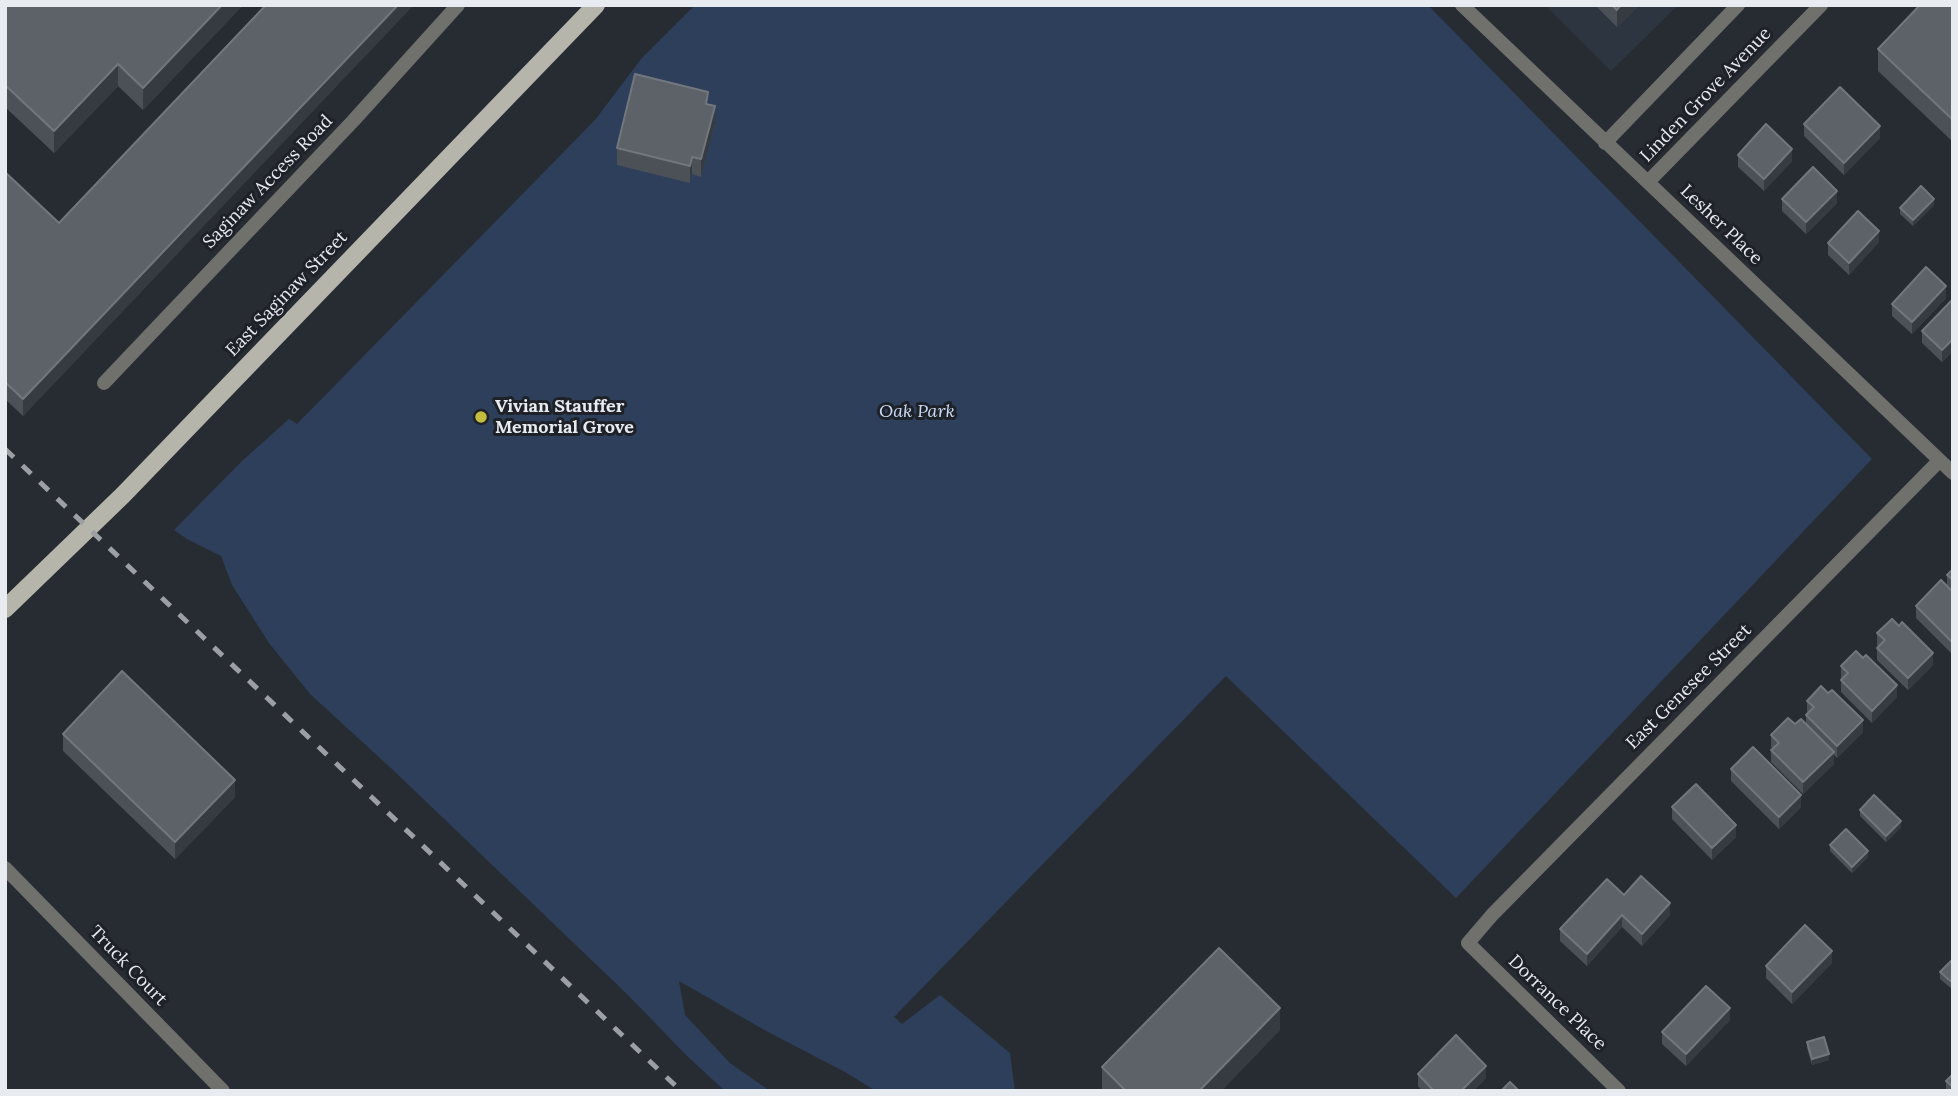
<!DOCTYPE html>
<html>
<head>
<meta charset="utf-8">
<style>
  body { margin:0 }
  #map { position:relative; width:1958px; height:1096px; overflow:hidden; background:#272c32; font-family:Lora,serif }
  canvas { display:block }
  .frame { position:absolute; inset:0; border:7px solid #e8ebf0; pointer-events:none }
</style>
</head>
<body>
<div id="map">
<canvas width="1958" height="1096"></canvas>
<div class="frame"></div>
</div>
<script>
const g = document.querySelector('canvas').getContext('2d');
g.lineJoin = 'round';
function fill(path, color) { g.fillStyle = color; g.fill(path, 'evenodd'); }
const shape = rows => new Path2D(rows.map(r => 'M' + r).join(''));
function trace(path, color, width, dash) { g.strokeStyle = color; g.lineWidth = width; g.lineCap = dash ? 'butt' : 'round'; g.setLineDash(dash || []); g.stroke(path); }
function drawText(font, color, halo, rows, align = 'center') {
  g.font = font + ' Lora,serif'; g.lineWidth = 6; g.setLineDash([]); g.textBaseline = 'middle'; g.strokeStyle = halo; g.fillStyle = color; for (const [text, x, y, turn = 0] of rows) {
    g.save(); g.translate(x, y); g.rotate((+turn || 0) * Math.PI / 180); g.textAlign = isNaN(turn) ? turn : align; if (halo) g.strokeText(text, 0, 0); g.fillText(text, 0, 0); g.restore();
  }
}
fill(shape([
  [1545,5,1678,5,1611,71]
]), '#2d3541');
fill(shape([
  [695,5,1428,5,1872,459,1456,898,1226,676,894,1017,902,1024,940,995,1010,1053,1015,1091,876,1091,845,1072,768,1032,679,981,685,1015,730,1063,770,1091,725,1091,686,1055,628,995,393,770,310,694,269,643,232,585,221,556,187,539,174,530,242,461,289,419,297,424,595,120,641,59]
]), '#2d3f5a');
trace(shape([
  [104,383,353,121,458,5]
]), '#70706c', 14);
trace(shape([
  [1462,5,1953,473],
  [1605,143,1738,5],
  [1648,182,1821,5],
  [5,868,223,1091],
  [1619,1091,1468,943,1492,915,1939,461]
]), '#70706c', 14);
trace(shape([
  [5,609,123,495,596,5]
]), '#b5b5ac', 18);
trace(shape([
  [5,449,681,1091]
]), '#9ca0a5', 5, [12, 12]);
fill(shape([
  [5,5,243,5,143,110,118,86,54,153,5,107],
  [413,5,23,416,5,399,5,172,59,223],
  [1595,5,1639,5,1617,27],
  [1953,5,1953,142,1878,71,1878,49],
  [708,105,715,124,701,177,692,174,690,183,617,165,617,148],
  [1804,124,1880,138,1844,175,1804,136],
  [1738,155,1792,161,1764,191,1738,167],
  [1782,199,1837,203,1806,234,1782,211],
  [1934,205,1913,226,1900,214,1900,208],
  [1879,242,1849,275,1828,255,1828,243],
  [1946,298,1912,334,1892,316,1892,304],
  [1953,299,1953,351,1942,362,1922,343,1922,331],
  [1953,569,1953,655,1916,618,1916,606,1947,586,1947,575],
  [1877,633,1933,665,1908,690,1877,660,1877,648,1878,646,1877,645],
  [1841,666,1897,697,1872,723,1841,692,1841,680,1842,679,1841,678],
  [1807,701,1863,732,1837,758,1834,755,1834,764,1803,794,1771,762,1771,750,1773,748,1771,747,1771,735,1795,724,1806,724,1806,715,1808,714,1807,713],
  [63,734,235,797,175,859,63,751],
  [1731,769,1801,807,1779,829,1731,781],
  [1672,807,1736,837,1712,860,1672,819],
  [1860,810,1901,827,1886,842,1860,816],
  [1830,845,1868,857,1852,873,1830,851],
  [1624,895,1670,915,1642,946,1622,927,1587,966,1560,941,1560,929],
  [1953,959,1953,990,1940,979,1940,972],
  [1832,963,1792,1004,1766,978,1766,966],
  [1730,1020,1686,1066,1662,1044,1662,1032],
  [1280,1030,1221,1091,1103,1091,1102,1090,1102,1067],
  [1807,1042,1829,1060,1812,1065,1807,1048],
  [1418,1074,1486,1078,1473,1091,1422,1091,1418,1086],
  [1953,1074,1953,1091,1946,1091,1946,1081]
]), '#4c5157');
fill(shape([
  [222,5,243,5,143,110,143,88],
  [398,5,413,5,413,6,23,416,23,399],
  [1621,5,1639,5,1617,27,1617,10],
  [118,64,118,86,54,153,54,131],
  [715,106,715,124,701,177,701,159],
  [1880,126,1880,138,1844,175,1844,163],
  [1792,149,1792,161,1764,191,1764,179],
  [692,157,692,174,690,183,690,166],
  [1837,191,1837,203,1806,234,1806,222],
  [1934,199,1934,205,1913,226,1913,220],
  [1879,231,1879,242,1849,275,1849,263],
  [1946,286,1946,298,1912,334,1912,322],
  [1953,339,1953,351,1942,362,1942,350],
  [1933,653,1933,665,1908,690,1908,678],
  [1897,685,1897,697,1872,723,1872,711],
  [1863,720,1863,732,1837,758,1837,746],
  [1834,752,1834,764,1803,794,1803,782],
  [235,780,235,797,175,859,175,842],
  [1801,795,1801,807,1779,829,1779,817],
  [1901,821,1901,827,1886,842,1886,836],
  [1736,825,1736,837,1712,860,1712,848],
  [1868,851,1868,857,1852,873,1852,867],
  [1670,903,1670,915,1642,946,1642,934],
  [1622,915,1622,927,1587,966,1587,954],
  [1832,951,1832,963,1792,1004,1792,992],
  [1280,1008,1280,1030,1221,1091,1199,1091],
  [1730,1008,1730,1020,1686,1066,1686,1054],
  [1829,1054,1829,1060,1812,1065,1812,1059],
  [1486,1066,1486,1078,1473,1091,1461,1091]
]), '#363b42');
const building = shape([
  [5,5,222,5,143,88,118,64,54,131,5,85,5,5],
  [266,5,398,5,23,399,5,382,5,172,59,223,266,5],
  [1612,5,1621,5,1617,10,1612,5],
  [1920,5,1953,5,1953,120,1878,49,1920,5],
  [635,74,708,92,706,104,715,106,701,159,692,157,690,166,617,148,635,74],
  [1840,87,1880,126,1844,163,1804,124,1840,87],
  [1766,124,1792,149,1764,179,1738,155,1766,124],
  [1813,167,1837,191,1806,222,1782,199,1813,167],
  [1921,186,1934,199,1913,220,1900,208,1921,186],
  [1858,211,1879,231,1849,263,1828,243,1858,211],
  [1926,267,1946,286,1912,322,1892,304,1926,267],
  [1953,299,1953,339,1942,350,1922,331,1953,299],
  [1953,569,1953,580,1947,575,1953,569],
  [1941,580,1953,592,1953,643,1916,606,1941,580],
  [1892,619,1899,626,1902,622,1933,653,1908,678,1877,648,1885,640,1877,633,1892,619],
  [1856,651,1863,658,1866,655,1897,685,1872,711,1841,680,1848,673,1841,666,1856,651],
  [122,671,235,780,175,842,63,734,122,671],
  [1821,686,1828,693,1832,690,1863,720,1837,746,1806,715,1814,707,1807,701,1821,686],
  [1788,718,1795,724,1801,719,1834,752,1803,782,1771,750,1779,743,1771,735,1788,718],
  [1753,747,1801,795,1779,817,1731,769,1753,747],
  [1696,784,1736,825,1712,848,1672,807,1696,784],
  [1874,795,1901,821,1886,836,1860,810,1874,795],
  [1846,829,1868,851,1852,867,1830,845,1846,829],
  [1641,876,1670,903,1642,934,1622,915,1587,954,1560,929,1607,879,1624,895,1641,876],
  [1805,925,1832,951,1792,992,1766,966,1805,925],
  [1219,948,1280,1008,1199,1091,1126,1091,1102,1067,1219,948],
  [1953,959,1953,983,1940,972,1953,959],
  [1706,986,1730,1008,1686,1054,1662,1032,1706,986],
  [1456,1035,1486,1066,1461,1091,1434,1091,1418,1074,1456,1035],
  [1824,1037,1829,1054,1812,1059,1807,1042,1824,1037],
  [1953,1074,1953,1087,1946,1081,1953,1074],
  [1510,1082,1519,1091,1501,1091,1510,1082]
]);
fill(building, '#5d6168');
trace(building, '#72777d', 2);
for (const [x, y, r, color] of [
  [481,417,7,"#c2bd3f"]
]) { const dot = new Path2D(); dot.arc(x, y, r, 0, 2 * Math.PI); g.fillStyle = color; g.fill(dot); trace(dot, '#1e2228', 2.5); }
drawText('18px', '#e8ebf0', '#1e2228', [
  ["Linden Grove Avenue",1706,95,-46],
  ["Saginaw Access Road",268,182,-46],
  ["Lesher Place",1721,225,44],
  ["East Saginaw Street",287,294,-46],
  ["East Genesee Street",1689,687,-45],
  ["Truck Court",128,966,46],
  ["Dorrance Place",1557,1003,44]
]);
drawText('bold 18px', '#e8ebf0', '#1e2228', [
  ["Vivian Stauffer",495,407],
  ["Memorial Grove",495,428]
], 'left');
drawText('italic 18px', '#cadbf5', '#1e2228', [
  ["Oak Park",917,412]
]);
</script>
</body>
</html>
